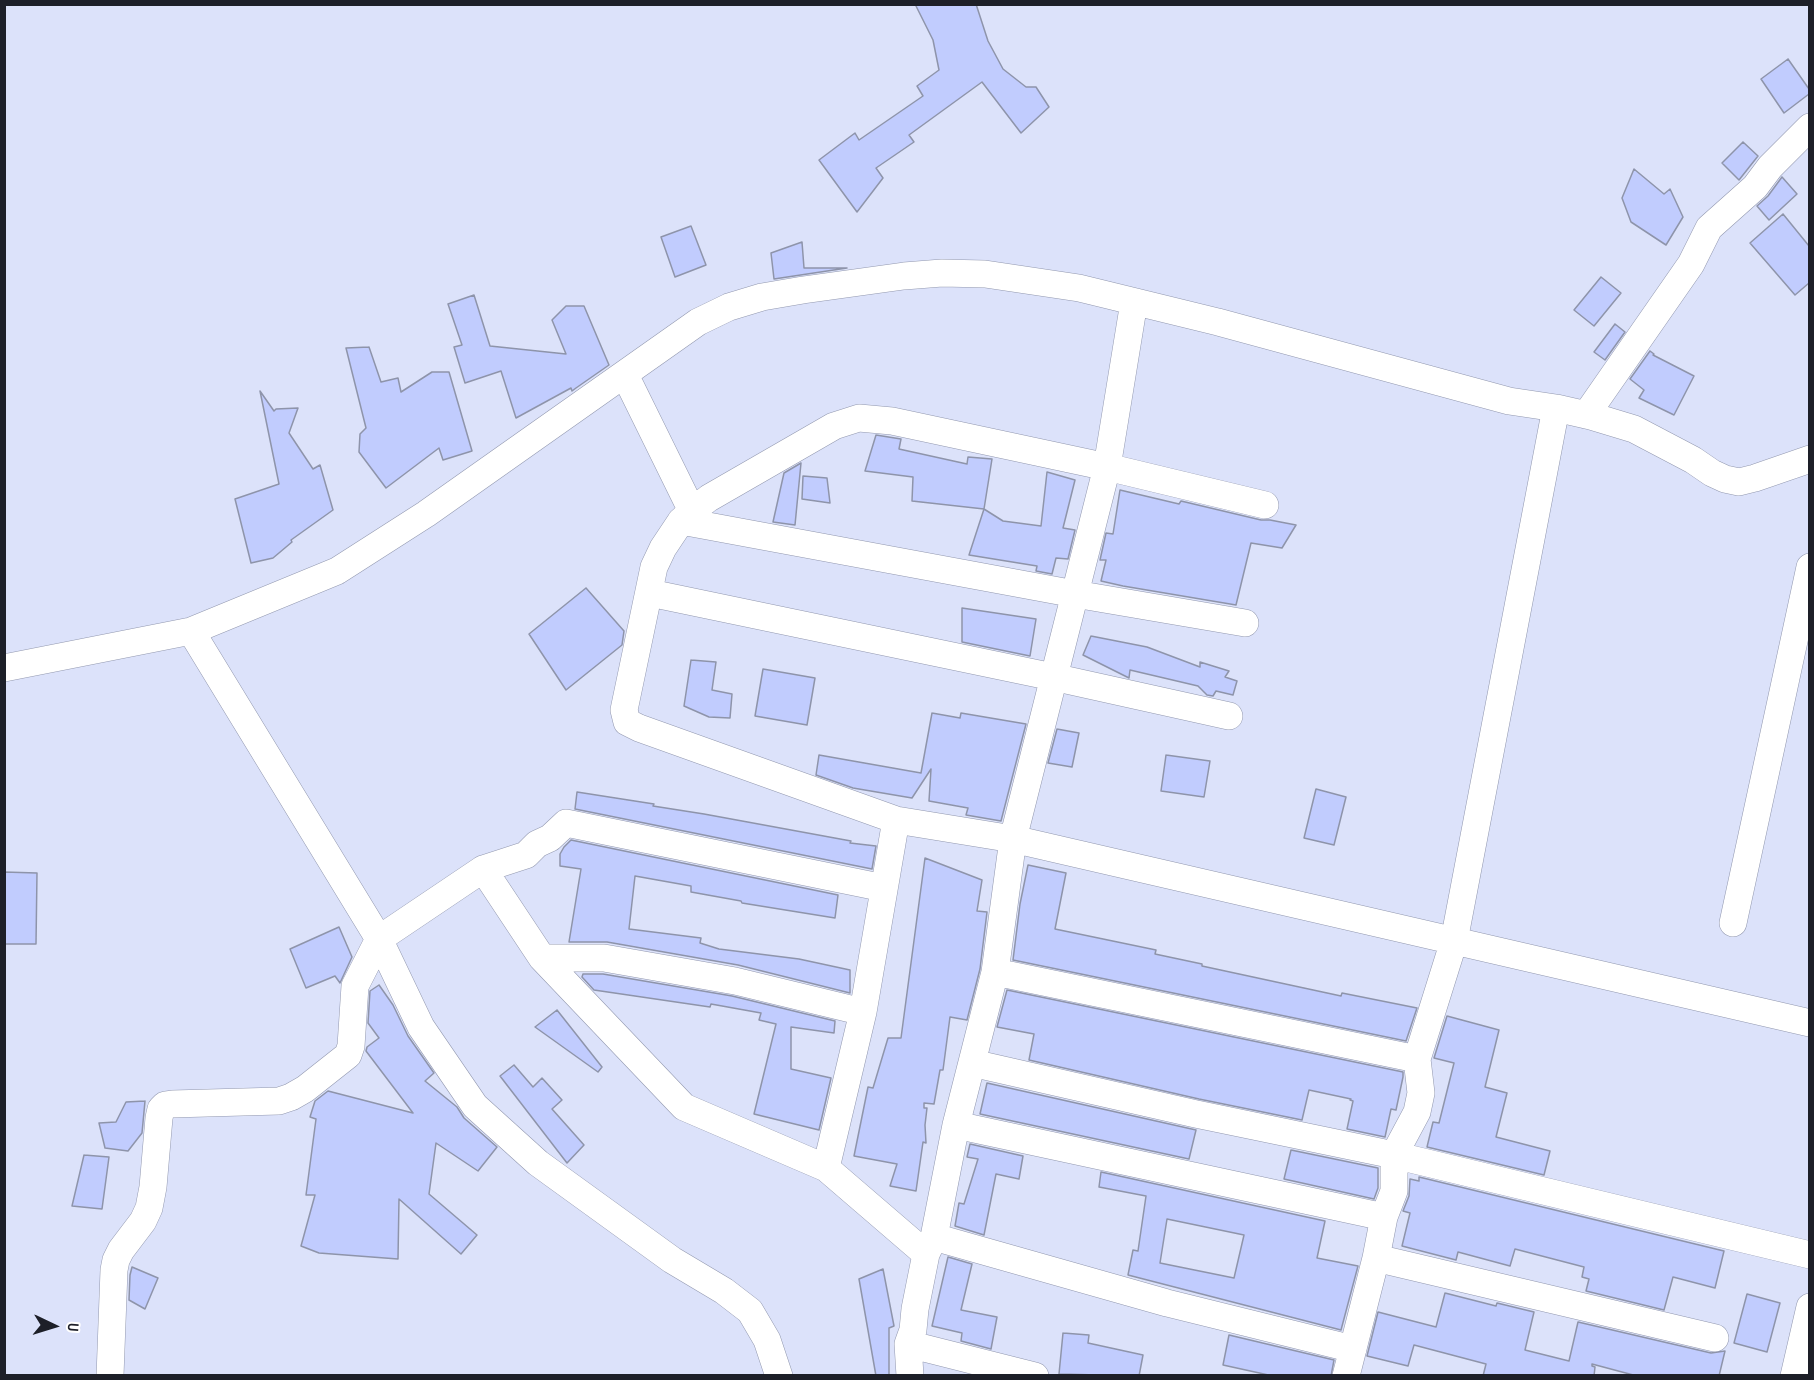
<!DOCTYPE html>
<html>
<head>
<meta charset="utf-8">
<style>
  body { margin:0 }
  #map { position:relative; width:1814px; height:1380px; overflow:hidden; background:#dce2fa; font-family:"Sofia Sans Condensed",sans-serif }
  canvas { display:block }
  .frame { position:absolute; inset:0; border:6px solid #1d1f28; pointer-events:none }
  .north { position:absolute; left:24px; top:1296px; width:60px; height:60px; -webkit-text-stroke:4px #fff; paint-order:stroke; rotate:94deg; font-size:16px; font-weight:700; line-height:24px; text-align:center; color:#1d1f28 }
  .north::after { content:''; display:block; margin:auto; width:21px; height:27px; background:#1d1f28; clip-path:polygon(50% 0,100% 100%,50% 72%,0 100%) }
</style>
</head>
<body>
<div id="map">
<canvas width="1814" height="1380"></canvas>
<div class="frame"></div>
<div class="north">U</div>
</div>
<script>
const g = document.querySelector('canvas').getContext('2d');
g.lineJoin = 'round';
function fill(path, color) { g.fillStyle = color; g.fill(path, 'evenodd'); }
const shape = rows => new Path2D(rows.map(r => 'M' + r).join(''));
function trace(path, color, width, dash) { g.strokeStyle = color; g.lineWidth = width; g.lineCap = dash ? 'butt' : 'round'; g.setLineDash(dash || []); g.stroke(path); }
const building = shape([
  [915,4,976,4,988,41,1003,69,1026,87,1036,87,1049,107,1021,133,982,82,909,135,914,142,876,168,883,178,857,212,819,160,855,133,859,140,923,96,917,86,939,70,933,40,915,4],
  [1788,59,1809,89,1809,94,1784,113,1761,79,1788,59],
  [1743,142,1758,156,1739,180,1722,163,1743,142],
  [1634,169,1664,194,1670,189,1683,217,1666,245,1631,222,1622,198,1634,169],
  [1782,177,1797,194,1769,220,1757,206,1768,196,1782,177],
  [1783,214,1809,246,1809,283,1795,295,1750,243,1783,214],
  [691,226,706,265,675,277,661,237,691,226],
  [802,242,804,268,847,268,774,279,771,253,802,242],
  [1601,277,1621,293,1594,326,1574,310,1601,277],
  [474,295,490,346,566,354,552,320,566,306,584,306,609,365,576,388,572,391,571,388,516,418,501,371,465,383,454,347,462,345,448,304,474,295],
  [1615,324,1625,332,1605,360,1594,352,1615,324],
  [369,347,381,382,398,378,401,392,432,372,449,372,472,451,443,460,439,448,386,488,359,452,360,434,366,428,346,348,369,347],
  [1650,351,1654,354,1653,355,1694,376,1674,415,1639,398,1644,390,1630,379,1650,351],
  [260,391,274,411,276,409,298,408,289,433,313,469,320,465,333,510,291,540,292,542,273,558,251,563,235,499,279,484,260,391],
  [876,435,901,439,899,449,967,464,968,457,992,459,984,509,912,501,913,477,865,471,876,435],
  [801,463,795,525,773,522,784,473,801,463],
  [1047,472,1075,480,1063,528,1075,530,1068,559,1056,558,1052,574,1036,571,1037,566,969,555,984,509,1003,521,1041,526,1047,472],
  [803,476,827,478,830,503,802,499,803,476],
  [1120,490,1179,504,1181,501,1261,520,1270,520,1296,525,1282,548,1251,543,1236,605,1123,586,1101,581,1106,560,1100,560,1106,533,1113,534,1120,490],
  [586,588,624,631,622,645,566,690,529,634,586,588],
  [962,608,1036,619,1030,656,962,642,962,608],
  [1091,636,1147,647,1200,667,1200,662,1229,671,1225,677,1237,681,1233,695,1216,691,1213,696,1207,695,1198,686,1130,670,1129,678,1083,655,1091,636],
  [691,660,716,662,712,690,732,694,730,718,709,717,684,706,691,660],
  [763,669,815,678,807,725,755,716,763,669],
  [932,713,960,718,961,713,1026,724,1001,821,966,815,968,808,929,801,931,769,912,798,853,788,816,775,819,755,921,773,932,713],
  [1057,729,1079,733,1072,767,1048,763,1057,729],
  [1166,755,1210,761,1204,797,1161,791,1166,755],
  [1316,789,1346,797,1334,845,1304,838,1316,789],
  [577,792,654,804,653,806,704,814,851,841,850,843,876,846,872,869,575,809,577,792],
  [571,840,838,895,835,918,742,903,741,901,691,892,691,886,635,876,629,929,701,938,700,943,719,949,799,959,850,970,850,993,738,965,607,942,569,942,581,869,560,866,560,854,564,847,571,840],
  [925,858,982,880,977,911,987,912,980,969,967,1020,950,1017,943,1070,940,1070,934,1104,924,1103,924,1108,927,1108,925,1125,926,1143,923,1142,916,1191,890,1186,897,1164,854,1156,868,1087,873,1088,888,1038,901,1038,925,858],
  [1028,865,1066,873,1055,929,1156,950,1155,954,1202,964,1202,966,1341,996,1342,993,1417,1008,1406,1041,1013,960,1020,904,1028,865],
  [4,872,37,873,36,944,4,944,4,872],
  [339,927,352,957,340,983,335,976,306,988,290,949,339,927],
  [583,974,603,974,732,996,835,1021,834,1033,791,1027,791,1069,831,1078,819,1130,754,1114,776,1024,759,1020,761,1013,711,1004,710,1007,594,990,582,977,583,974],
  [379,985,393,1005,408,1036,434,1073,425,1081,457,1107,464,1118,497,1147,478,1171,436,1143,429,1194,477,1235,461,1254,399,1199,398,1259,319,1253,301,1246,315,1195,306,1195,316,1119,310,1117,315,1101,328,1091,413,1113,366,1051,367,1047,379,1038,368,1023,370,991,379,985],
  [1007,990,1403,1072,1403,1077,1396,1110,1391,1109,1385,1137,1347,1129,1353,1101,1350,1100,1351,1099,1309,1090,1302,1120,1199,1099,1029,1060,1034,1034,997,1027,1007,990],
  [557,1010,602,1067,598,1072,535,1027,557,1010],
  [1447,1016,1499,1030,1485,1087,1507,1093,1496,1137,1550,1151,1544,1175,1427,1147,1433,1122,1439,1123,1454,1063,1434,1058,1447,1016],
  [514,1065,533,1087,542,1078,562,1100,552,1109,584,1145,567,1163,500,1076,514,1065],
  [987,1083,1196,1130,1189,1159,980,1114,987,1083],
  [145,1101,142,1133,128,1151,105,1148,99,1123,116,1122,126,1102,145,1101],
  [970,1144,1023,1156,1019,1179,996,1174,984,1235,955,1226,959,1203,964,1204,978,1159,967,1157,970,1144],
  [1291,1150,1378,1168,1378,1188,1374,1199,1284,1179,1291,1150],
  [84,1155,109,1157,102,1209,72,1206,84,1155],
  [1101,1172,1325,1221,1317,1258,1358,1266,1341,1330,1128,1275,1133,1250,1138,1251,1146,1196,1099,1187,1101,1172],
  [1167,1219,1244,1235,1234,1278,1160,1263,1167,1219],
  [1419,1177,1724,1251,1715,1288,1673,1277,1664,1310,1586,1291,1589,1279,1582,1277,1584,1267,1515,1249,1510,1266,1458,1252,1456,1260,1402,1246,1410,1213,1403,1211,1409,1196,1410,1179,1419,1181,1419,1177],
  [948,1257,972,1264,961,1310,997,1317,991,1349,961,1341,962,1333,932,1326,948,1257],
  [132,1267,158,1278,145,1309,129,1300,130,1275,132,1267],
  [883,1269,894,1326,889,1328,889,1376,876,1376,859,1279,883,1269],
  [1445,1293,1496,1306,1497,1303,1534,1312,1525,1350,1569,1361,1578,1322,1711,1353,1725,1351,1719,1376,1637,1376,1592,1364,1592,1366,1595,1367,1594,1376,1483,1376,1486,1364,1414,1345,1408,1366,1367,1356,1378,1312,1436,1327,1445,1293],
  [1747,1294,1780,1303,1767,1352,1734,1343,1747,1294],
  [1063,1333,1089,1335,1088,1343,1143,1355,1139,1376,1059,1374,1063,1333],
  [1229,1335,1334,1360,1331,1376,1273,1376,1223,1365,1229,1335]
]);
fill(building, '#c1ccfe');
trace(building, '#8e94aa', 1.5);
const minor = shape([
  [625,375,692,511,681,521,663,548,654,567,624,710,627,722,639,728,896,820,1013,839,1810,1023],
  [1586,415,1691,264,1709,228,1755,187,1770,167,1810,127],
  [692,511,709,498,834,426,859,418,892,421,1107,467,1265,505],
  [681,521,1075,594,1245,623],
  [650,593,1053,677,1229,716],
  [191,631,379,939,421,1027,475,1106,538,1163,672,1260,724,1291,750,1311,767,1340,779,1376],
  [4,668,191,631,337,571,426,514,698,322,729,307,762,297,803,290,904,276,942,273,985,274,1079,288,1218,322,1509,401,1556,408,1591,416,1634,429,1693,460,1712,473,1725,479,1739,482,1755,478,1810,459],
  [483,869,542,958,684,1107,826,1168,926,1254],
  [1733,923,1810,567],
  [542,958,604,958,735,981,863,1012],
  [995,972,1417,1059],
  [972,1063,1196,1114,1394,1155,1810,1255],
  [956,1125,1384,1217],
  [826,1168,863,1012,896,820],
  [934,1237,1167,1303,1353,1349],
  [1376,1258,1715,1338],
  [908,1344,1035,1376],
  [110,1376,114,1270,116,1260,121,1250,143,1221,149,1208,153,1187,159,1118,161,1109,165,1105,172,1104,279,1101,291,1097,305,1089,348,1055,351,1046,355,986,379,939,483,869,526,855,537,844,550,838,566,823,884,888],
  [910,1376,908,1344,913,1330,915,1309,926,1254,934,1237,956,1125,995,972,1013,839,1107,467,1134,302],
  [1346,1376,1376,1258,1384,1217,1394,1191,1394,1155,1417,1112,1421,1093,1417,1059,1454,941,1556,408],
  [1794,1376,1810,1307]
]);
trace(minor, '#9298af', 28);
trace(minor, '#fff', 27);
</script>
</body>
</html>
